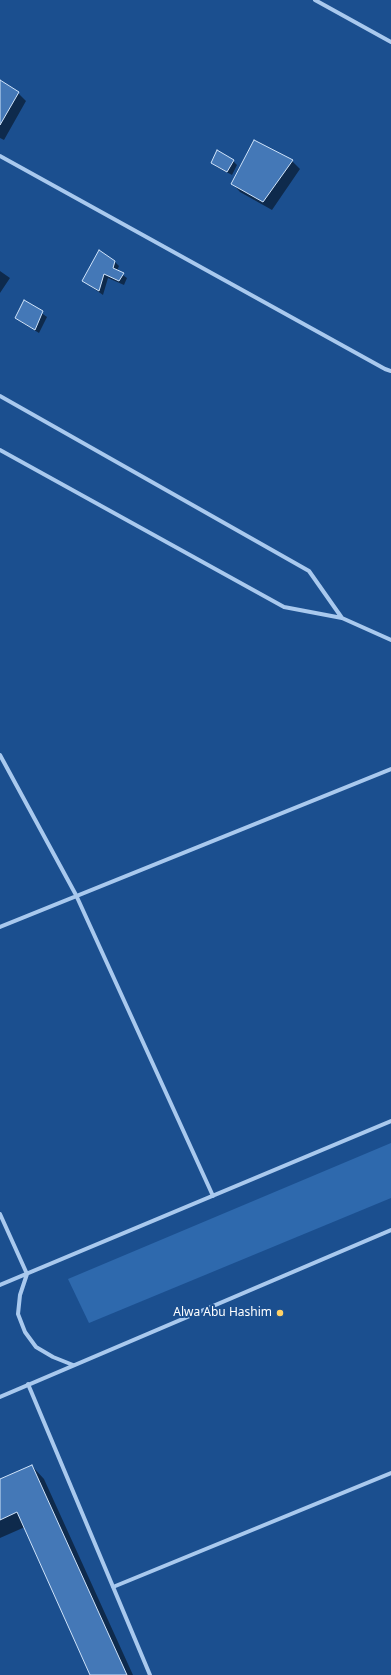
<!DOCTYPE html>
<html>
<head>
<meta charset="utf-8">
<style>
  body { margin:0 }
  canvas { display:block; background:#1b4f8f }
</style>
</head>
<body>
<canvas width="391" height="1675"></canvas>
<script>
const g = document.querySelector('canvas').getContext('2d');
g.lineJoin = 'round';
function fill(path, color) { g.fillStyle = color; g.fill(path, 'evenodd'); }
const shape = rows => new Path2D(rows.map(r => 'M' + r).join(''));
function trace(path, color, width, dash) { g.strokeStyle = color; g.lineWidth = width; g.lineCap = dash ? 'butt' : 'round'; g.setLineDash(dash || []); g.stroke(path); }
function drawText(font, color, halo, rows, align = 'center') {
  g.font = font + ' "Noto Sans",sans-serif'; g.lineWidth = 4; g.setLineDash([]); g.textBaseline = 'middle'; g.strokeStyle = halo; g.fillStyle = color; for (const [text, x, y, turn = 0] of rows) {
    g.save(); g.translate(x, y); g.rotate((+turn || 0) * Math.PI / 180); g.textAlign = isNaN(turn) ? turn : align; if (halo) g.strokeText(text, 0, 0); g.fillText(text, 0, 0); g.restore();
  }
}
fill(shape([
  [391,1143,391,1198,89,1323,68,1279]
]), '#2e69ad');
fill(shape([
  [0,81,18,93,26,101,4,140,0,138],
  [233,161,237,165,232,175,217,167,212,162],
  [292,161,300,169,272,210,240,192,232,183],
  [115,262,119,266,117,271,127,278,124,285,108,278,103,295,83,281],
  [0,271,10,278,0,293],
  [25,301,47,317,39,333,21,322,17,318],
  [32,1466,44,1479,133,1675,91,1675,25,1527,0,1538,0,1481]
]), '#0007');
const building = shape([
  [0,80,19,92,0,125,0,80],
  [254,140,293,160,263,202,231,184,254,140],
  [217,150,234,160,227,172,211,163,217,150],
  [99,250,115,261,113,268,124,273,119,281,104,274,99,291,82,281,99,250],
  [24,300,43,311,35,330,15,318,24,300],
  [32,1465,127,1675,90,1675,17,1512,0,1520,0,1479,32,1465]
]);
fill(building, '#4478b7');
trace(building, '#cfe3fa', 1);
trace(shape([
  [315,0,391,42],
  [0,156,385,369,391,371],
  [0,396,309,571,342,618],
  [0,450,284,607,342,618,391,640],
  [0,755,76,895,213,1196],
  [0,927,391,769],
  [0,1214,27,1274,20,1295,18,1314,25,1332,36,1347,53,1357,73,1365],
  [0,1285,391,1121],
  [28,1384,150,1675],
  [0,1397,391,1230],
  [113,1587,391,1473]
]), '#a9c9ee', 4);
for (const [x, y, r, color] of [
  [280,1313,4,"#ffd166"]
]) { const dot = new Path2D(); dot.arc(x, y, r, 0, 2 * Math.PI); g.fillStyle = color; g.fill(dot); trace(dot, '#1b4f8f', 1.5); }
drawText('12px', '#fff', '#1b4f8f', [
  ["Alwa Abu Hashim",272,1313]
], 'right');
</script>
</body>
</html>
